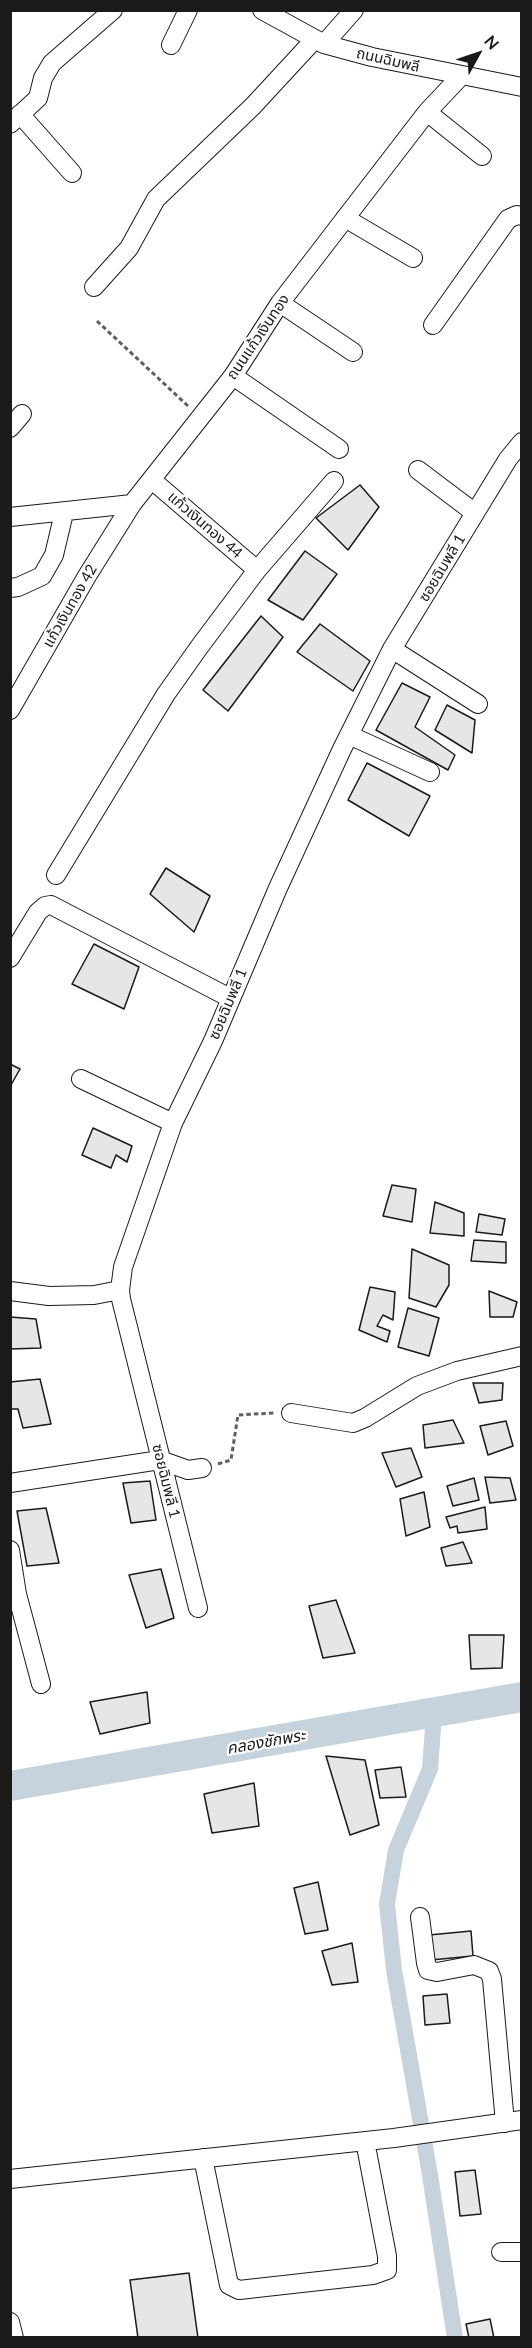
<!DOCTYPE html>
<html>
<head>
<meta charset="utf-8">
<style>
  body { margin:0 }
  #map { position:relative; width:532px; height:2348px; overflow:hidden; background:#fff; font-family:Lato,sans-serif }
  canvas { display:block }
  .frame { position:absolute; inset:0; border:12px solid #1a1a1a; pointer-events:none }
  .north { position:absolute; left:448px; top:24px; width:60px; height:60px; -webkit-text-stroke:4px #fff; paint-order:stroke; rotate:50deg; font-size:16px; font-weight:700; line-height:24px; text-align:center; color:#1a1a1a }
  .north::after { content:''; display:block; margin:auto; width:21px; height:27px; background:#1a1a1a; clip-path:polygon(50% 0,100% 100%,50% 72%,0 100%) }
</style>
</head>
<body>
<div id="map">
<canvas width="532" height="2348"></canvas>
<div class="frame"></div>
<div class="north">N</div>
</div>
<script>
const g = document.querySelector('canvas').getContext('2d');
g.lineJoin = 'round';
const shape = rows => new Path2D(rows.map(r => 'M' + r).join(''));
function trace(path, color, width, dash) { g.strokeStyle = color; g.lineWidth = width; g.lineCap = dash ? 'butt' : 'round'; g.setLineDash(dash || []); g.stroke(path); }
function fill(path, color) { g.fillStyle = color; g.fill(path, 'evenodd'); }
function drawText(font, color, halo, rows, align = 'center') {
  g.font = font + ' Lato,"Noto Sans Thai",sans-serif'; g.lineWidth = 4.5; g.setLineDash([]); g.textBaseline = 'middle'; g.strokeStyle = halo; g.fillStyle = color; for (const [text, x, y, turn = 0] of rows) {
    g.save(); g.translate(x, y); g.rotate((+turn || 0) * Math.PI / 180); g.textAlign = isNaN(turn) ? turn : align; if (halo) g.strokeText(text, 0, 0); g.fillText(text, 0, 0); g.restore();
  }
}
trace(shape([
  [434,1714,430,1769,396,1850,387,1904,394,1970,430,2175,455,2338]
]), '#c6d2dc', 16);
trace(shape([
  [10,1786,522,1697]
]), '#c6d2dc', 30);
const building = shape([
  [360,485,379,507,348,550,316,518,360,485],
  [305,551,337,574,303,620,268,600,305,551],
  [261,616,283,637,228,711,203,690,261,616],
  [320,624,370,661,353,691,297,652,320,624],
  [402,683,430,697,415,727,455,755,448,770,376,730,402,683],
  [447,705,475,720,472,753,435,730,447,705],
  [367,763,430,796,409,836,348,800,367,763],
  [166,868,210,896,194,932,150,894,166,868],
  [94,944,139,967,124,1009,72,984,94,944],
  [10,1064,20,1069,11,1085,10,1084,10,1064],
  [93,1128,132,1146,127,1162,116,1155,111,1168,82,1155,93,1128],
  [392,1185,416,1189,412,1222,383,1216,392,1185],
  [435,1202,464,1213,464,1236,430,1233,435,1202],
  [479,1214,505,1219,502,1235,476,1232,479,1214],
  [474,1240,506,1242,506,1263,471,1261,474,1240],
  [412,1249,449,1265,449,1285,436,1307,409,1298,412,1249],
  [370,1287,395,1292,393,1320,383,1315,377,1326,390,1331,387,1342,359,1330,370,1287],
  [489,1291,517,1302,513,1317,490,1317,489,1291],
  [408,1308,439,1318,429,1356,398,1347,408,1308],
  [10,1317,36,1319,41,1348,10,1349,10,1317],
  [40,1379,51,1424,23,1428,18,1409,10,1409,10,1382,40,1379],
  [473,1383,503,1383,502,1400,479,1403,473,1383],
  [453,1420,464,1443,425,1448,423,1425,453,1420],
  [506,1421,513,1446,488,1455,480,1426,506,1421],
  [411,1448,422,1477,396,1487,382,1453,411,1448],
  [485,1477,510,1478,516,1500,490,1503,485,1477],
  [474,1478,479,1500,453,1506,447,1486,474,1478],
  [150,1481,156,1520,131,1523,123,1483,150,1481],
  [424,1492,430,1527,406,1536,400,1499,424,1492],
  [485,1507,487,1529,458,1533,457,1526,450,1528,446,1517,485,1507],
  [46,1508,59,1563,27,1566,17,1511,46,1508],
  [463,1542,472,1563,446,1566,441,1548,463,1542],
  [161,1569,174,1618,146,1628,129,1575,161,1569],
  [336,1600,355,1653,323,1658,309,1606,336,1600],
  [469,1635,504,1635,502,1668,471,1669,469,1635],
  [147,1692,150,1723,100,1734,90,1702,147,1692],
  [326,1756,365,1760,379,1825,350,1835,326,1756],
  [401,1767,406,1797,380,1798,375,1770,401,1767],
  [254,1783,259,1826,212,1833,204,1794,254,1783],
  [318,1882,328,1930,305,1934,294,1888,318,1882],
  [471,1931,473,1956,431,1960,429,1935,471,1931],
  [352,1943,358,1982,332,1985,322,1951,352,1943],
  [447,1994,450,2023,425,2025,423,1996,447,1994],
  [475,2170,481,2214,460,2216,455,2172,475,2170],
  [189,2273,198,2338,138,2338,130,2280,189,2273],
  [490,2319,494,2338,469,2338,466,2324,490,2319]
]);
fill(building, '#e6e6e6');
trace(building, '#1a1a1a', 1.5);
const minor = shape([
  [262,10,324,44,372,57,522,87],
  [324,44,354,10],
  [171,45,188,10],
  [427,112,482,156],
  [20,114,72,173],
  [10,124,38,98,43,78,52,63,113,10],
  [345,218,413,258],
  [94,287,129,248,156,199,253,106,314,40],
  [280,303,353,352],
  [433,325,508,219,517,215,522,216],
  [233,376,339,449],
  [10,428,22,414],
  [418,470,475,513],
  [152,480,257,570],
  [10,517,132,504,233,376,280,303,427,112,461,76],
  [10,588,18,587,42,576,54,555,64,513],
  [392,649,478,704],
  [10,710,87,576,132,504],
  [349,735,430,772],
  [56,875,166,694,200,646,257,570,334,481],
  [10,958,38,912,45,906,51,905,230,998],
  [81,1079,173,1123],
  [10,1291,49,1296,94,1295,120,1290],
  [291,1413,353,1423,365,1418,417,1386,457,1371,522,1356],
  [10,1483,160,1460,188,1470,202,1468],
  [10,1550,17,1594,41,1684],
  [198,1608,121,1299,120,1290,123,1267,173,1123,213,1041,278,888,342,749,392,649,508,459,522,442],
  [420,1917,426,1963,428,1970,437,1972,474,1965,489,1971,492,1979,505,2123],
  [203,2158,229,2285,239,2290,373,2275,387,2270,387,2256,365,2141],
  [10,2179,394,2138,522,2120],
  [501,2252,522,2252],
  [10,2322,14,2338]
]);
trace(minor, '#1a1a1a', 20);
trace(shape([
  [97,321,188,406],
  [218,1464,231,1460,238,1415,274,1413]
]), '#5f5f5f', 3, [4.5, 3]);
trace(minor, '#fff', 18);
drawText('15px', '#1a1a1a', '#fff', [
  ["ถนนฉิมพลี",388,60,13],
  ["ถนนแก้วเงินทอง",258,337,-56],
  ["แก้วเงินทอง 44",205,525,41],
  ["ซอยฉิมพลี 1",442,568,-59],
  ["แก้วเงินทอง 42",70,606,-60],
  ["ซอยฉิมพลี 1",228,1004,-67],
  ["ซอยฉิมพลี 1",166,1481,76]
]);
drawText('italic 16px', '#1a1a1a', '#fff', [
  ["คลองชักพระ",266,1742,-10]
]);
</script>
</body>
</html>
